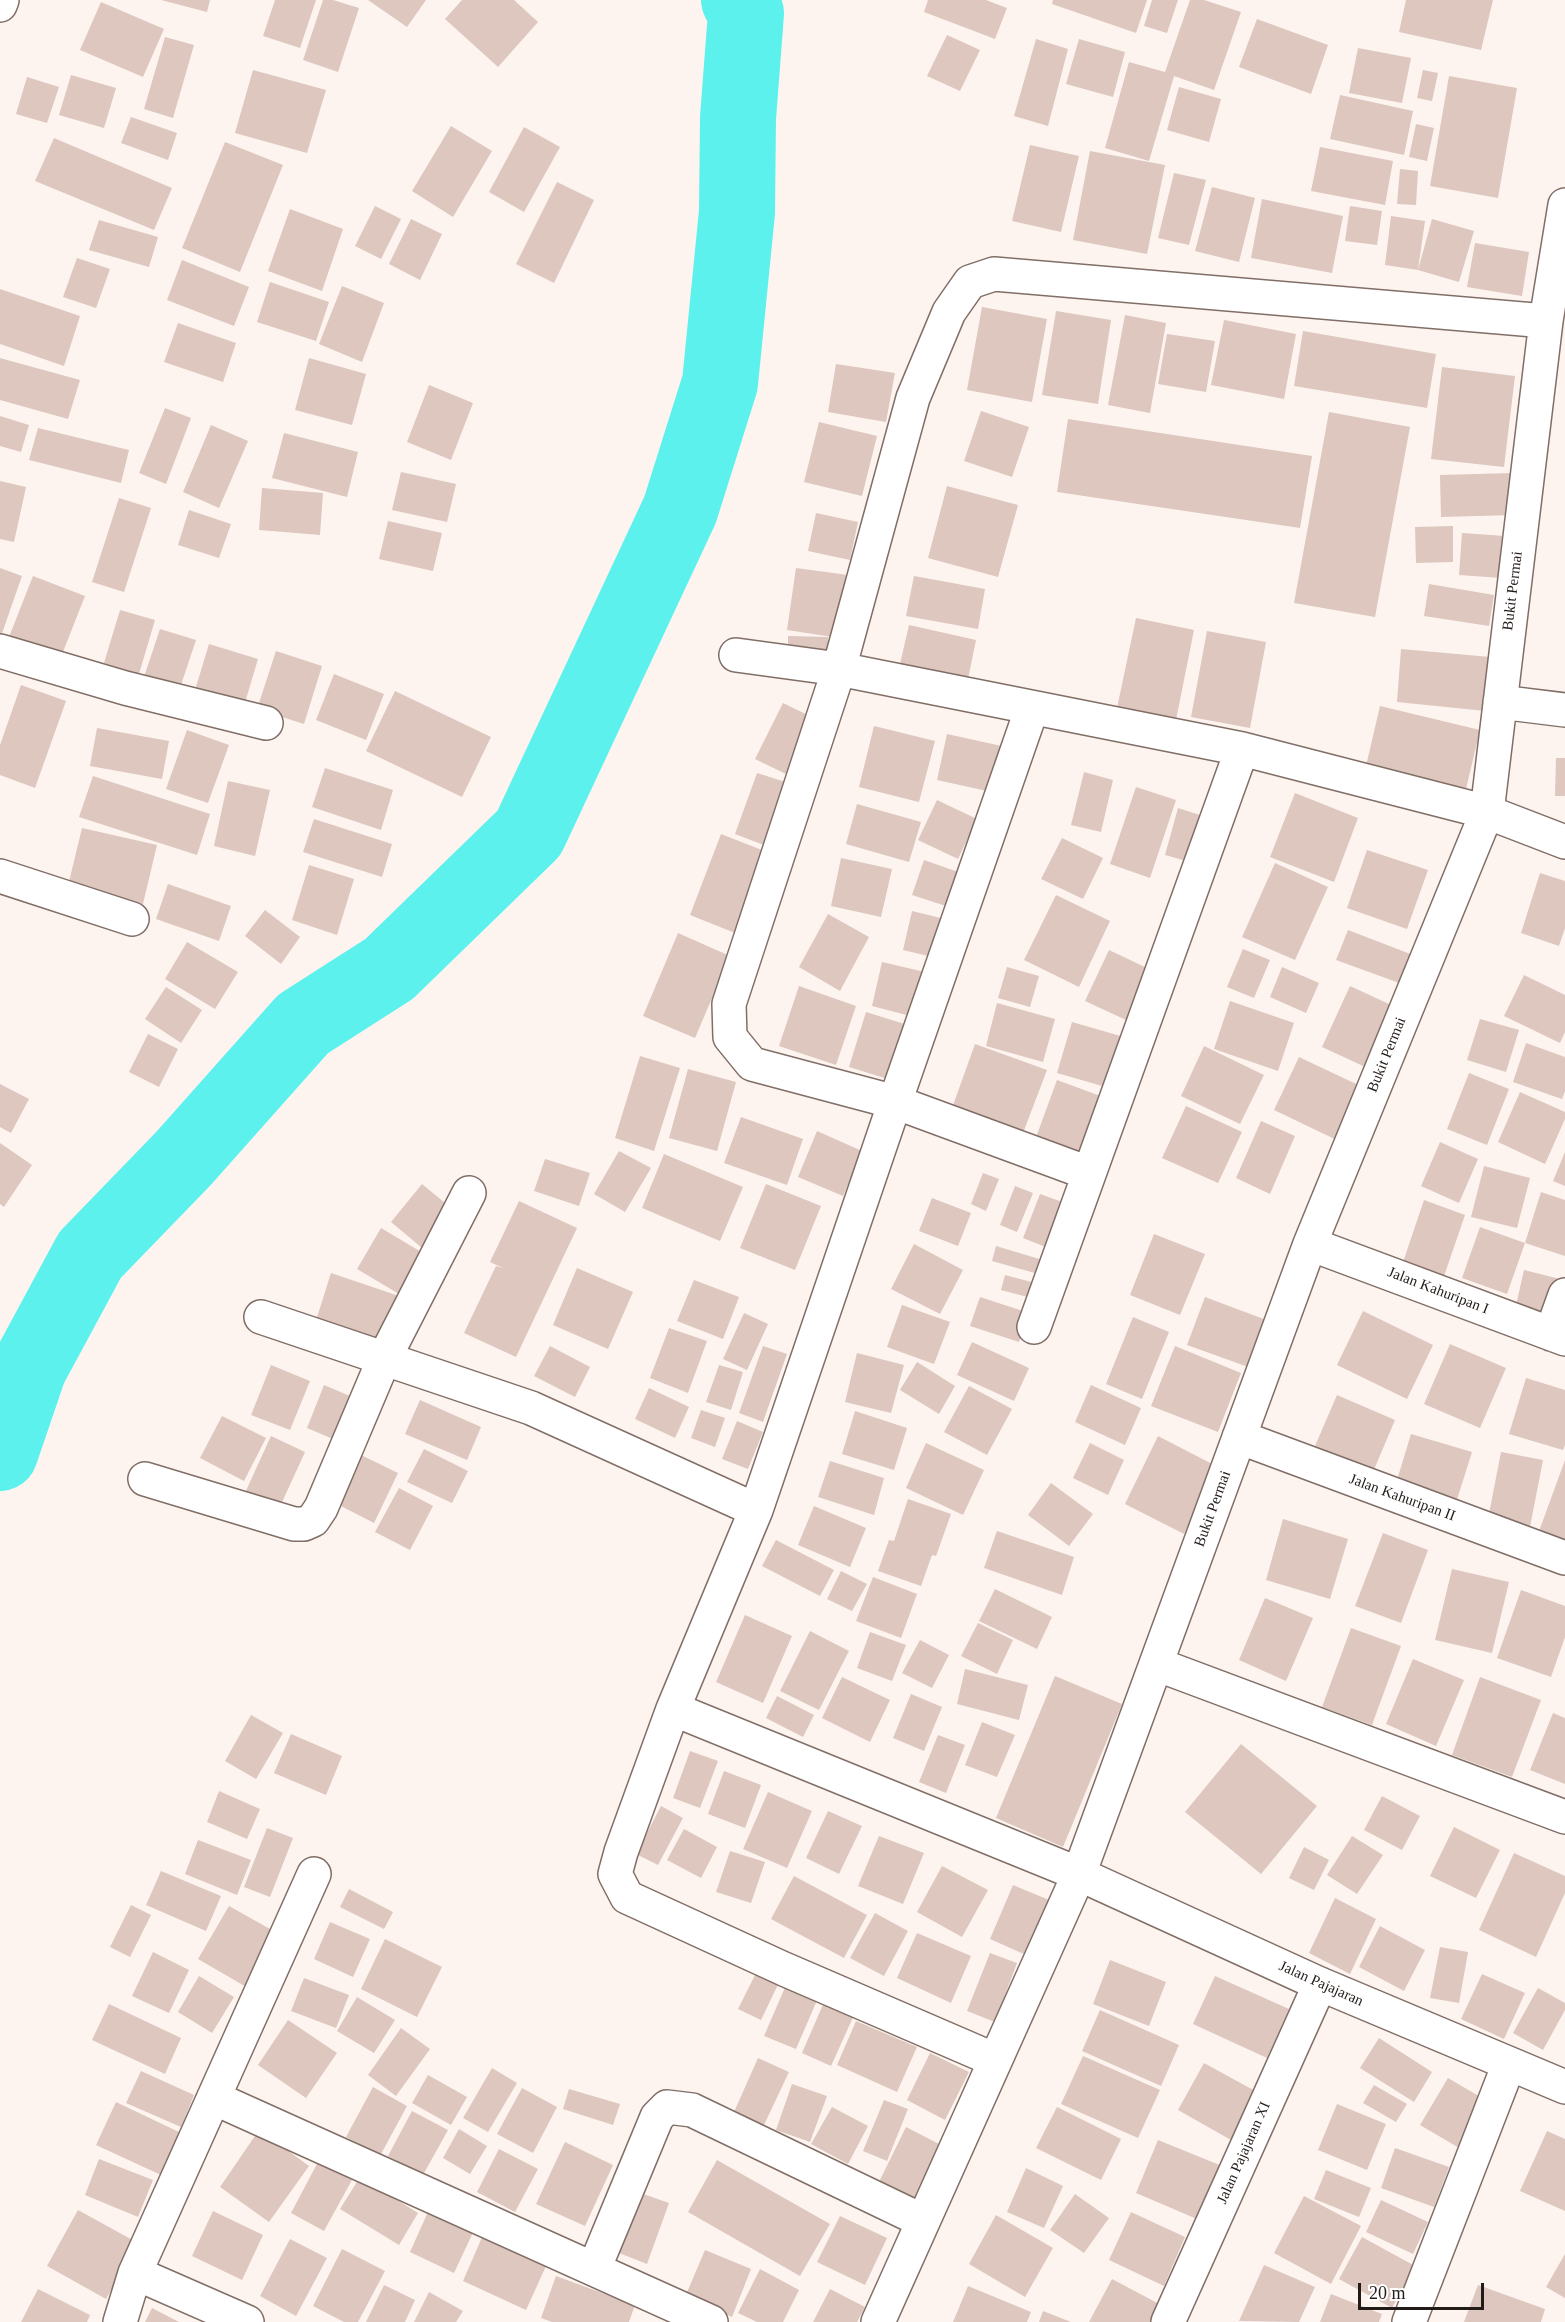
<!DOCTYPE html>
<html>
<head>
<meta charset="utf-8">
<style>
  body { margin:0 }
  #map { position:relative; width:1565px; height:2322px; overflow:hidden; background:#fdf4f0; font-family:"Times New Roman",serif }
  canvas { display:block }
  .scale { position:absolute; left:1358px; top:2283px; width:126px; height:27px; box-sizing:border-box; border:3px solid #231b18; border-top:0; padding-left:8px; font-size:18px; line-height:21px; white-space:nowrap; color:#231b18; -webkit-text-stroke:4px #fff; paint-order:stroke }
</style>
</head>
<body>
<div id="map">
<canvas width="1565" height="2322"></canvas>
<div class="scale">20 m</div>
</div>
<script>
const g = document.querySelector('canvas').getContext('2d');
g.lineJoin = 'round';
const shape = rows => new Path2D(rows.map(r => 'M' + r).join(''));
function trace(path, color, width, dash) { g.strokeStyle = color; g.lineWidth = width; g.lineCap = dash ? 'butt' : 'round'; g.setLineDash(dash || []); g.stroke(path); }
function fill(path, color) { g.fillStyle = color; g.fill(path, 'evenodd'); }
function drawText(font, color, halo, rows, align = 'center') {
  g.font = font + ' "Times New Roman",serif'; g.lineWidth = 6; g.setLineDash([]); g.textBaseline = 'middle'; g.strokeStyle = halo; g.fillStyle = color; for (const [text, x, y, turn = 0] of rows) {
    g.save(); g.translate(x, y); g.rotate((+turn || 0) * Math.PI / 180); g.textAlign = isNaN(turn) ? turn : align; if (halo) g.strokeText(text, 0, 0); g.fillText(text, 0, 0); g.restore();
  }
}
trace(shape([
  [0,1453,29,1368,90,1255,183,1159,303,1024,389,969,529,833,680,510,720,383,737,212,738,118,746,13,739,0]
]), '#5df1ee', 76);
fill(shape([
  [161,0,210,0,207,12],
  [275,0,316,0,300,48,263,36],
  [323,0,333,0,359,8,338,72,303,60],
  [368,0,426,0,407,27],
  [462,0,514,0,538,22,498,67,445,19],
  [928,0,986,0,1007,8,995,39,924,12],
  [1053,0,1147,0,1136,33,1052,4],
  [1152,0,1178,0,1167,33,1144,26],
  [1190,0,1204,0,1241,12,1214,90,1174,76,1149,161,1105,148,1129,62,1165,72],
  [1406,0,1493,0,1481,50,1399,32],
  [101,2,164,29,143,77,80,50],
  [1257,19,1328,45,1311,94,1239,67],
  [947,35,980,50,960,91,927,76],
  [165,37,194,45,173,118,144,109],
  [1036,39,1068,49,1048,126,1014,116],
  [1079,39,1125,52,1113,97,1066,84],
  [1358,48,1411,58,1402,103,1349,93],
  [253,70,326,90,307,153,235,133],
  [1423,70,1438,73,1432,101,1417,98],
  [71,75,116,88,104,128,59,115],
  [1449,76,1517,88,1498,198,1430,186],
  [27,77,59,87,47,123,16,114],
  [1179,87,1221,99,1209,142,1167,130],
  [1340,95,1413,111,1404,155,1330,139],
  [131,117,177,133,168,160,121,143],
  [1416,124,1434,128,1427,161,1409,157],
  [451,126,492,151,453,217,412,191],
  [524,127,560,147,524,212,489,192],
  [54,138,172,188,154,230,35,181],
  [225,142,283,165,240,272,182,248],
  [1030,145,1079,156,1061,232,1012,221],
  [1320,147,1393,161,1385,205,1311,191],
  [1090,151,1165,165,1147,254,1073,240],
  [1400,169,1418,171,1416,205,1397,204],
  [1174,173,1206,180,1189,245,1158,238],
  [557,182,594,200,554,283,516,264],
  [1212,187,1255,198,1239,262,1195,251],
  [1262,199,1343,216,1332,273,1251,258],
  [375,206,401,219,381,259,355,246],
  [1350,206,1382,211,1377,245,1345,241],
  [290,209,343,229,322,291,268,271],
  [1391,216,1425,221,1418,270,1432,219,1474,231,1459,282,1418,270,1385,265],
  [411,219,442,234,420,280,389,264],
  [99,220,158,237,149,267,89,250],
  [1475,243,1529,252,1522,296,1467,287],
  [77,258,110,269,96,308,63,297],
  [182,260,249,287,234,326,167,300],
  [270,282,329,302,316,341,257,322],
  [342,286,384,303,362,362,319,344],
  [0,289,80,316,64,366,0,344],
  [982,307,1047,319,1032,402,967,390],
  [1056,311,1111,320,1098,404,1042,395],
  [1125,315,1166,323,1150,413,1108,405],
  [1224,320,1296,334,1284,399,1211,385],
  [178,323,236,343,223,382,164,362],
  [1303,331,1436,354,1427,408,1294,386],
  [1167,334,1215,341,1206,392,1158,384],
  [0,358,80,380,68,419,0,400],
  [309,358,366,374,352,425,295,410],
  [836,364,895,373,886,422,828,412],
  [1442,367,1515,376,1504,467,1431,459],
  [429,385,473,403,451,460,407,442],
  [165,408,191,418,166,484,139,473],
  [981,411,1029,427,1012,477,964,461],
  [1329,412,1410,427,1375,617,1294,603],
  [0,416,29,425,21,452,0,446],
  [1068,419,1312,456,1300,528,1057,492],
  [819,422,877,436,862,496,804,482],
  [211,425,248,441,219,508,183,492],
  [38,428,129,450,121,483,29,460],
  [284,433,358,452,347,497,272,478],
  [401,472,456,484,447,522,392,510],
  [1514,473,1515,515,1441,517,1440,475],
  [0,481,26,487,14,542,0,539],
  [947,486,1018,505,998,577,928,558],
  [262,488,323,493,320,535,259,530],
  [119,498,151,508,124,592,92,582],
  [189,510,231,524,219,558,178,545],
  [816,513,858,522,850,560,808,551],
  [388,521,442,533,433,571,379,559],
  [1453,526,1453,562,1416,563,1415,527],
  [1462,533,1505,536,1501,578,1459,575],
  [0,568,22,576,0,639],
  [796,568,848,575,839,638,787,630],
  [33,576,85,596,59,662,7,642],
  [914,576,985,589,978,629,906,616],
  [1429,584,1494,595,1489,626,1424,616],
  [120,610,155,620,139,674,104,663],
  [1136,618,1194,630,1176,720,1117,708],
  [909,625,976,640,968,679,900,664],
  [160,629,196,640,177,697,141,686],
  [1207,631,1266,642,1250,728,1191,717],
  [788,636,828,637,828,658,788,657],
  [209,644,258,659,241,716,192,700],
  [1401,649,1490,657,1485,711,1397,702],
  [276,651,322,666,304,724,257,709],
  [334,674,384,694,366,740,316,720],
  [21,685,66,701,35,788,0,775,0,745],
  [395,691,491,737,462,797,366,751],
  [783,703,818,720,790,776,755,759],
  [1380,706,1480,730,1466,789,1366,766],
  [874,726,935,741,919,802,859,787],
  [97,728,169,741,162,779,90,766],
  [187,730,229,745,208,803,166,789],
  [947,734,1006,747,996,793,937,780],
  [1556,758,1565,758,1565,796,1555,796],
  [325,768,393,790,381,830,312,807],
  [1084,772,1113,780,1101,832,1071,825],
  [757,773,792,784,769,847,735,834],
  [93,776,210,814,197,855,79,817],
  [228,781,270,790,255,856,214,846],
  [1136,787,1176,800,1150,878,1110,864],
  [1295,793,1358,818,1334,882,1270,857],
  [937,800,977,819,958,859,918,840],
  [857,804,921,822,909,862,846,844],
  [1178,808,1203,816,1190,862,1165,855],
  [314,819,392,844,382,877,303,852],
  [82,828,157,845,142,908,67,890],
  [721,834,767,852,735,933,690,915],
  [1062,838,1103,858,1083,899,1041,879],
  [1367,850,1428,870,1407,929,1347,908],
  [841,858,892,869,881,917,831,906],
  [924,860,964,874,952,908,912,895],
  [1275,863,1328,887,1295,960,1242,937],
  [309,865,354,879,337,935,292,920],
  [1540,873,1565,881,1565,928,1559,946,1521,933],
  [168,884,231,906,219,941,156,919],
  [1056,895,1110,921,1079,987,1024,960],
  [265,910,300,937,281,964,245,936],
  [912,911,949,920,941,959,903,950],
  [828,914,869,937,840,991,799,967],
  [1348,930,1413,955,1402,984,1336,960],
  [678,933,730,956,695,1038,643,1016],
  [187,942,238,972,215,1009,165,979],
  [1243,949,1270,960,1254,998,1227,987],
  [1109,950,1149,969,1126,1020,1085,1001],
  [882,962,925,972,914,1017,872,1006],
  [1007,967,1039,976,1030,1007,998,998],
  [1282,967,1319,983,1306,1013,1270,997],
  [1524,975,1565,995,1565,1032,1560,1043,1504,1016],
  [799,986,856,1006,836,1065,779,1046],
  [1350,986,1402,1010,1374,1071,1322,1047],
  [166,987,202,1010,181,1043,145,1019],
  [1230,1001,1294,1023,1278,1071,1214,1049],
  [997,1003,1055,1019,1043,1062,986,1046],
  [866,1012,911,1026,894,1081,849,1067],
  [1480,1019,1519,1030,1506,1072,1467,1060],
  [1072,1022,1124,1037,1109,1088,1057,1073],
  [148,1034,178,1049,159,1087,129,1072],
  [1526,1043,1565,1057,1565,1091,1562,1099,1513,1082],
  [975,1044,1047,1070,1023,1133,952,1108],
  [1204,1046,1264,1075,1240,1124,1181,1096],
  [640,1056,680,1068,654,1151,615,1138],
  [1299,1057,1371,1091,1345,1144,1274,1110],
  [688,1069,736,1082,717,1151,669,1138],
  [1469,1073,1509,1089,1487,1145,1447,1129],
  [1057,1080,1106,1098,1084,1158,1035,1140],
  [0,1084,29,1099,11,1133,0,1127],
  [1520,1092,1565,1112,1565,1119,1545,1164,1498,1142],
  [1186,1106,1242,1132,1218,1183,1162,1158],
  [741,1117,803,1139,787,1185,724,1163],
  [1261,1121,1295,1136,1270,1194,1236,1178],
  [817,1131,862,1151,843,1196,798,1177],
  [1440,1142,1478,1159,1459,1203,1421,1186],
  [0,1143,32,1165,4,1207,0,1204],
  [619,1151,651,1168,625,1212,594,1194],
  [1565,1152,1565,1186,1553,1181],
  [664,1154,743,1187,720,1241,642,1208],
  [545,1159,590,1173,579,1206,534,1191],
  [1484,1166,1530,1178,1517,1228,1471,1217],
  [983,1173,999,1179,986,1211,971,1204],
  [422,1184,456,1212,427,1252,391,1222],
  [766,1184,821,1206,795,1270,740,1248],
  [1015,1186,1033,1193,1017,1232,1000,1225],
  [1541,1192,1565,1200,1565,1256,1525,1243,1507,1294,1462,1278,1480,1227,1525,1243],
  [1040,1194,1065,1203,1048,1248,1023,1238],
  [932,1198,971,1213,958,1246,919,1231],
  [1424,1200,1465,1215,1443,1279,1402,1265],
  [519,1201,577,1228,516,1357,464,1333,496,1266,503,1268,490,1262],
  [381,1228,428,1256,404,1297,357,1269],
  [1154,1234,1205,1254,1180,1315,1130,1295],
  [914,1244,963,1270,940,1314,891,1289],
  [996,1246,1046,1261,1042,1275,992,1261],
  [577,1268,633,1292,608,1349,553,1325],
  [1524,1270,1560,1279,1548,1324,1514,1314],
  [331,1273,402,1297,384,1353,313,1330],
  [1005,1275,1039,1284,1035,1299,1001,1290],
  [694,1280,739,1297,723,1339,677,1321],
  [980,1297,1029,1313,1019,1342,970,1326],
  [1205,1297,1269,1321,1251,1368,1187,1345],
  [902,1305,950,1322,934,1364,887,1347],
  [1363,1311,1433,1345,1407,1399,1337,1365],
  [744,1313,768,1324,747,1370,723,1359],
  [1133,1317,1169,1332,1142,1399,1106,1384],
  [669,1328,707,1341,688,1393,650,1378],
  [972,1342,1029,1368,1014,1401,957,1375],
  [1450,1344,1506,1368,1480,1428,1424,1404],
  [550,1346,590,1367,575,1397,534,1376],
  [763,1346,787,1354,763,1422,739,1413],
  [1175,1346,1241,1373,1218,1432,1151,1406],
  [857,1353,904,1365,891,1413,845,1402],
  [917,1362,955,1386,939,1414,900,1390],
  [271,1365,310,1381,290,1430,251,1415],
  [719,1365,743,1372,731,1410,706,1402],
  [1526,1378,1565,1390,1565,1445,1563,1450,1509,1434],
  [324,1385,357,1399,340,1442,307,1428],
  [1091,1385,1141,1408,1125,1445,1075,1422],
  [969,1386,1012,1409,987,1455,944,1432],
  [649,1388,689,1407,675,1438,635,1419],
  [1337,1395,1395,1420,1373,1472,1315,1446],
  [420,1400,481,1427,467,1460,405,1434],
  [701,1410,725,1418,715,1447,691,1438],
  [855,1411,907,1428,894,1470,842,1454],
  [222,1416,266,1438,244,1481,200,1458],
  [737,1421,763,1432,748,1469,722,1459],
  [1411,1434,1472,1452,1454,1509,1394,1490],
  [271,1436,305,1452,278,1511,244,1495],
  [1158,1436,1218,1467,1184,1534,1125,1504],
  [926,1443,984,1470,963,1515,906,1488],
  [1090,1443,1124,1460,1108,1495,1073,1478],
  [424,1449,468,1471,452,1503,407,1482],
  [1501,1452,1543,1460,1530,1527,1488,1519],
  [359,1454,398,1473,374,1523,335,1503],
  [1565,1460,1565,1543,1538,1534],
  [830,1461,884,1478,874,1515,818,1497],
  [1051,1483,1093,1514,1069,1546,1028,1515],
  [399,1488,433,1506,410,1550,375,1532],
  [908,1499,951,1514,936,1556,932,1555,921,1586,878,1571,889,1540,894,1541],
  [814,1506,866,1528,850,1567,798,1545],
  [1283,1519,1348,1539,1330,1599,1266,1580],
  [997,1531,1074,1557,1062,1595,984,1568],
  [1383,1533,1428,1550,1401,1623,1355,1606],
  [776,1540,834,1570,820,1596,762,1566],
  [1452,1569,1509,1582,1492,1653,1435,1640],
  [841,1571,867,1584,852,1611,827,1599],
  [873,1577,917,1594,901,1638,856,1621],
  [995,1589,1052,1617,1037,1649,979,1621],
  [1521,1590,1565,1606,1565,1637,1551,1677,1497,1658],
  [1265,1598,1313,1618,1286,1681,1239,1660],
  [745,1615,792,1636,763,1703,716,1682],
  [978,1623,1013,1640,997,1674,961,1656],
  [1351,1628,1401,1646,1372,1725,1322,1707],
  [810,1631,849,1651,819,1710,780,1691],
  [870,1632,906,1645,892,1681,857,1668],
  [920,1640,949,1655,932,1688,902,1673],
  [1413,1659,1464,1680,1436,1746,1386,1724],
  [965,1669,1028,1685,1019,1720,957,1704],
  [1055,1676,1122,1704,1063,1847,996,1818],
  [842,1677,890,1700,870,1742,822,1718],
  [1480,1677,1541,1700,1512,1777,1452,1755],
  [911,1694,942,1707,924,1751,893,1738],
  [777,1696,814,1715,803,1737,766,1718],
  [1553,1713,1565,1718,1565,1784,1530,1770],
  [251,1715,283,1733,256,1779,225,1761],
  [982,1722,1015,1735,997,1777,965,1765],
  [291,1734,342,1756,326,1795,274,1773],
  [938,1735,965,1745,946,1793,919,1782],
  [1241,1744,1317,1806,1261,1874,1185,1812],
  [690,1751,718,1761,700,1808,673,1798],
  [724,1771,761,1785,745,1828,708,1814],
  [219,1791,260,1809,247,1839,207,1822],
  [768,1792,812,1811,787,1868,743,1849],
  [1382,1796,1420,1816,1402,1850,1364,1830],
  [661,1806,683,1818,658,1865,636,1854],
  [828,1811,862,1826,839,1874,806,1858],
  [1454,1827,1500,1850,1476,1898,1430,1876],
  [267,1828,293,1838,270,1897,244,1887],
  [684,1829,717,1847,701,1878,667,1860],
  [879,1836,924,1853,903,1904,858,1886],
  [1352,1836,1383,1855,1357,1894,1327,1875],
  [198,1840,251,1860,237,1895,185,1874],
  [1304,1847,1329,1860,1314,1890,1289,1878],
  [730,1851,765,1862,751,1903,716,1892],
  [1514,1853,1565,1876,1565,1893,1536,1957,1479,1930],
  [942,1866,988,1890,962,1937,917,1912],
  [161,1871,221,1896,206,1931,146,1905],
  [794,1876,867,1915,844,1958,771,1919],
  [1013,1885,1049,1900,1026,1955,990,1939],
  [349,1889,393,1912,384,1929,340,1907],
  [1335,1898,1376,1919,1350,1974,1309,1953],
  [131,1905,151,1915,130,1957,110,1947],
  [229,1906,279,1934,248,1988,198,1959],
  [875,1913,908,1931,884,1976,850,1958],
  [330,1922,370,1939,353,1977,314,1959],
  [1380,1926,1425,1950,1404,1991,1359,1967],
  [917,1933,971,1956,951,2003,897,1978],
  [385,1939,442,1967,417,2017,361,1989],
  [1440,1947,1468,1952,1459,2003,1430,1998],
  [153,1952,189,1970,169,2013,132,1996],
  [990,1953,1017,1963,995,2022,967,2011],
  [1110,1960,1166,1982,1149,2026,1093,2004],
  [762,1961,784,1972,761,2020,738,2009],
  [1482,1974,1525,1993,1504,2039,1461,2019],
  [199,1976,234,1997,212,2033,178,2012],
  [1215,1976,1289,2009,1267,2058,1193,2024],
  [304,1978,349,1995,336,2028,291,2011],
  [786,1985,818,1998,796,2049,764,2036],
  [1538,1988,1565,2003,1565,2010,1543,2050,1513,2033],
  [357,1997,395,2020,374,2053,337,2031],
  [825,2000,855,2013,831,2066,802,2053],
  [109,2004,181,2038,165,2074,92,2040],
  [1100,2010,1179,2045,1161,2086,1082,2051],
  [288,2020,337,2053,306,2098,258,2065],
  [856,2021,917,2047,897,2092,837,2065],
  [401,2028,430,2049,396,2096,368,2075],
  [1379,2038,1432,2072,1414,2102,1360,2068],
  [930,2053,969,2072,945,2120,907,2100],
  [1083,2056,1160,2090,1138,2138,1061,2104],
  [758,2058,789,2072,764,2125,734,2112],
  [1204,2063,1257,2092,1231,2140,1178,2110],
  [492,2068,517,2083,488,2132,463,2118],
  [141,2071,194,2095,181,2127,126,2103],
  [428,2075,467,2097,451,2125,412,2103],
  [1448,2078,1489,2102,1461,2149,1420,2125],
  [792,2084,827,2096,810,2142,776,2130],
  [1374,2085,1407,2104,1396,2122,1363,2103],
  [373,2087,407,2106,380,2156,346,2137],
  [522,2088,557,2107,533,2153,497,2134],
  [569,2089,620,2104,613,2125,563,2109],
  [884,2100,908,2109,887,2161,863,2151],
  [116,2102,181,2133,161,2175,96,2145],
  [1337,2104,1386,2124,1367,2170,1318,2150],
  [832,2107,868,2126,848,2164,811,2144],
  [1057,2107,1121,2139,1101,2180,1036,2148],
  [412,2111,448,2130,423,2175,388,2156],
  [906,2127,941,2145,914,2199,879,2182],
  [459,2129,487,2146,470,2174,443,2158],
  [259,2130,309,2166,269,2222,220,2187],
  [1547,2131,1565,2139,1565,2211,1520,2191],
  [1158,2140,1227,2168,1204,2222,1136,2193],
  [565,2142,613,2165,585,2226,536,2204],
  [1395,2148,1449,2167,1434,2207,1381,2188],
  [499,2149,538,2169,515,2212,477,2192],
  [99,2159,153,2180,138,2217,85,2195],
  [717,2160,830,2224,800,2276,688,2212],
  [318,2162,352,2180,324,2231,291,2213],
  [1026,2168,1063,2186,1044,2228,1007,2212],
  [1326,2170,1371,2188,1359,2217,1314,2199],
  [360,2177,418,2213,399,2245,340,2209],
  [635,2191,669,2203,647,2264,614,2251],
  [1075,2194,1109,2218,1084,2253,1050,2230],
  [1304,2196,1361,2226,1331,2284,1274,2253],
  [1381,2200,1428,2222,1413,2254,1366,2232],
  [432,2203,477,2224,454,2273,410,2252],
  [78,2210,138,2243,106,2299,47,2266],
  [213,2211,263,2235,242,2280,192,2256],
  [1131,2212,1185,2237,1164,2286,1109,2260],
  [996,2215,1053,2248,1025,2297,969,2264],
  [840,2216,887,2238,865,2285,817,2262],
  [483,2235,547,2264,526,2310,463,2281],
  [1362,2237,1415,2266,1392,2308,1339,2279],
  [290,2239,327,2258,296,2316,260,2296],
  [342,2249,385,2271,358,2322,344,2322,313,2306],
  [705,2250,751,2269,732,2317,685,2297],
  [1565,2254,1565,2298,1546,2287],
  [1264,2265,1315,2287,1299,2322,1239,2321],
  [760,2269,799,2290,783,2322,757,2322,738,2313],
  [556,2276,635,2305,629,2322,552,2322,541,2318],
  [1112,2279,1163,2306,1154,2322,1089,2322],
  [384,2285,415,2300,405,2322,366,2322],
  [1478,2285,1545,2309,1541,2322,1464,2322],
  [968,2286,1031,2312,1027,2322,953,2322],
  [38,2289,90,2315,87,2322,21,2322],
  [830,2289,865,2307,857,2322,813,2322],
  [429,2292,463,2311,456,2322,414,2322],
  [1331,2294,1382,2314,1379,2322,1320,2322],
  [152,2308,179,2322,145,2322],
  [1043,2311,1071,2322,1039,2322]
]), '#ddc7be');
const street = shape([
  [0,5,2,0],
  [0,651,125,688,266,723],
  [736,655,839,669,1242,749,1487,812,1565,842],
  [1500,702,1565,710],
  [0,876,132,919],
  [1088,1173,895,1102,752,1064,730,1037,729,1004,839,669,913,398,949,312,970,282,994,274,1546,321],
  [1310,1244,1565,1339],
  [261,1317,531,1408,756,1510],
  [1034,1327,1242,749],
  [1551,1334,1565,1295],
  [1239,1437,1565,1558],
  [145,1479,294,1524,304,1524,313,1520,321,1508,384,1359,469,1193],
  [1156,1664,1565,1817],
  [673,1709,1079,1874,1320,1984,1565,2087],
  [995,2060,784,1969,627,1897,615,1874,621,1852,673,1709,756,1510,895,1102,1032,708],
  [214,2098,711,2322],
  [594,2269,657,2117,667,2107,692,2110,923,2221],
  [135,2273,247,2322],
  [120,2322,135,2273,314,1874],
  [878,2322,1079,1874,1310,1244,1487,812,1546,321,1565,205],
  [1168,2322,1320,1984],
  [1409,2322,1509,2064]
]);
trace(street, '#816e66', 36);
trace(street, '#fff', 33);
drawText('15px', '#231b18', '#fff', [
  ["Bukit Permai",1513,591,-83],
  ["Bukit Permai",1387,1055,-68],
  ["Jalan Kahuripan I",1438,1291,21],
  ["Jalan Kahuripan II",1402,1498,20],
  ["Bukit Permai",1213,1509,-70],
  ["Jalan Pajajaran",1321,1984,24],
  ["Jalan Pajajaran XI",1244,2153,-66]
]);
</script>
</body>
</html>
